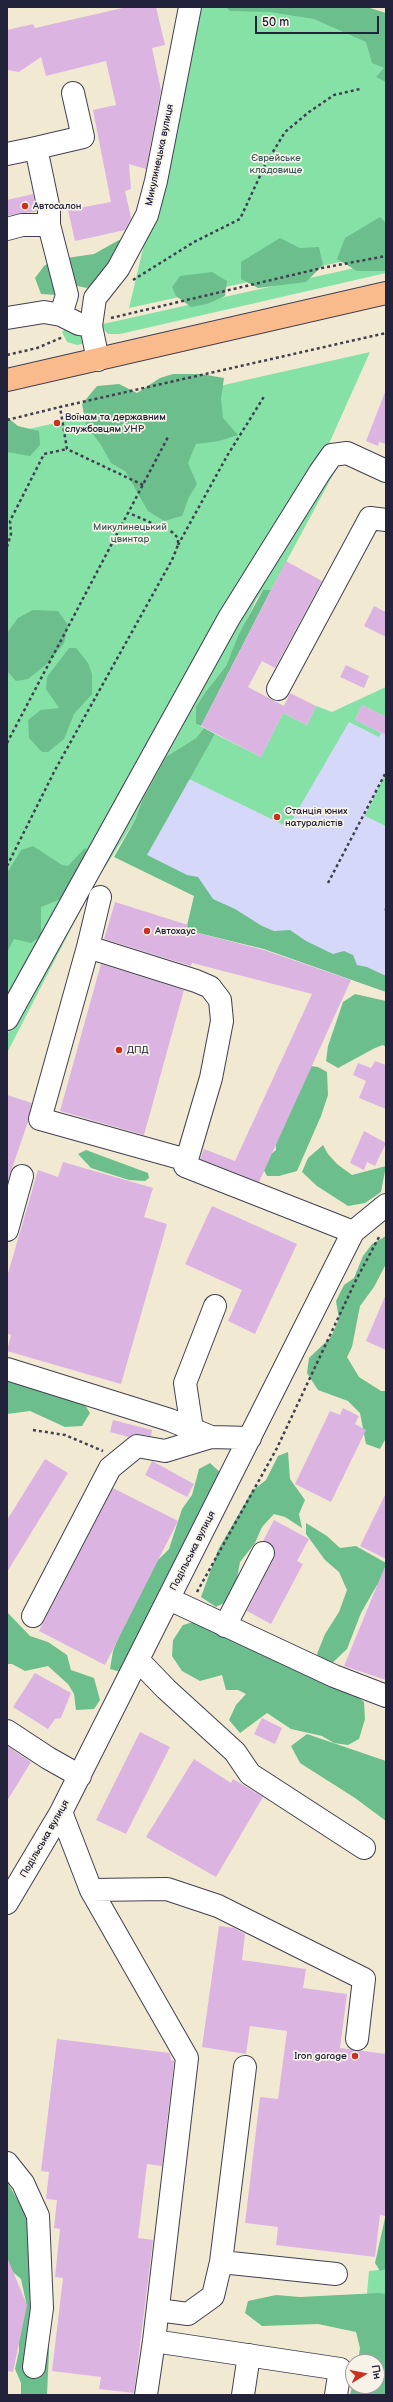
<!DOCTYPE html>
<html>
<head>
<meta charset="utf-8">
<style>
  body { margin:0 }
  #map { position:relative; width:393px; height:2402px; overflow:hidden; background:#f2e9d3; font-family:"Balsamiq Sans",sans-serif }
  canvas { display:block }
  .frame { position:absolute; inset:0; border:8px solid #22223b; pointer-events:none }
  .north { position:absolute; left:345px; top:2354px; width:40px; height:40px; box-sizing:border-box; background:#f7f3e8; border:1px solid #a29fa3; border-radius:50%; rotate:80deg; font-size:11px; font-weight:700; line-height:16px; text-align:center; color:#22223b }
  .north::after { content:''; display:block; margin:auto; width:14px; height:18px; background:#c8321e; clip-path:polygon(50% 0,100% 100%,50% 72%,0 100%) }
  .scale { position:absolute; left:255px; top:16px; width:124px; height:18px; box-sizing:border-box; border:2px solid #22223b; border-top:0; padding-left:5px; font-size:12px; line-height:14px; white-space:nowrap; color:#22223b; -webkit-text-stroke:3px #f7f3e8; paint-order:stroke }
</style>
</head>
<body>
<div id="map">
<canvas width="393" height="2402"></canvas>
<div class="frame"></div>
<div class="north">Пн</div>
<div class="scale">50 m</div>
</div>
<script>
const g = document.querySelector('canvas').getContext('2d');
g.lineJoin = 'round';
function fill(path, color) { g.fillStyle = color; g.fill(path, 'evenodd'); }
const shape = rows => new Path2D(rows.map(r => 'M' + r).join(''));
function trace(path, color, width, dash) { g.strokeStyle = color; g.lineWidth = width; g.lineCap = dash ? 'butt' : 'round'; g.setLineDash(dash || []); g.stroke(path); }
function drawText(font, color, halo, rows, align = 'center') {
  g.font = font + ' "Balsamiq Sans",sans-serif'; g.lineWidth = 3.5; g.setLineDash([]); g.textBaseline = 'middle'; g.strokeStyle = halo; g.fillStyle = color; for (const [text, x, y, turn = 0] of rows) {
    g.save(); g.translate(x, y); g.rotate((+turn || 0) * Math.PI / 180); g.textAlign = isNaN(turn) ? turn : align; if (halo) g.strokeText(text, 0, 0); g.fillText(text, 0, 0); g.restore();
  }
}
fill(shape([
  [386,687,386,992,264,949,186,930,194,896,139,868,215,734,261,757,283,713,307,725,316,706,332,712]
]), '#d6d8f9');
fill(shape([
  [200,7,341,7,386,20,386,252,129,308],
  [386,261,386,273,120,334,108,334,103,328,103,324],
  [66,328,80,333,86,343,77,345,67,342,62,332],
  [370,352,323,457,7,1009,7,434],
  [331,470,335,471,271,590,263,590,256,600,226,666,207,690,196,724,204,728,196,738,166,758,142,801,135,820,93,886,7,1053,7,1035,105,853,182,716],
  [386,687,386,717,362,705,355,720,381,733,379,737,349,722,288,827,189,779,215,734,261,757,283,713,307,725,316,706,332,712],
  [386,772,386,826,365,816],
  [386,2269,386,2294,367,2294,369,2271]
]), '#86e1a7');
fill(shape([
  [226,7,367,7,386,13,386,82,376,77,384,68,372,63,366,42,314,19,270,12,230,11],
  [380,217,386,223,386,271,357,271,337,259,345,238],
  [280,238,300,248,319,247,323,265,306,282,258,288,241,279,241,262],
  [119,240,132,244,102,276,87,288,73,285,57,295,41,294,35,278,44,266,53,260,94,254],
  [212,272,227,281,225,296,207,304,191,307,176,296,172,287,180,276],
  [173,374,201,374,224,378,221,399,223,418,238,435,219,441,196,444,188,463,197,484,189,497,182,516,164,521,148,511,125,471,111,463,101,445,86,425,82,404,97,386,119,384,137,393,160,378],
  [7,417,18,426,39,431,40,445,30,456,7,452],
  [263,590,271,590,201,726,196,724,196,707,207,690,226,666,239,634],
  [33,610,58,611,68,625,64,643,48,663,28,679,16,681,7,671,7,633,18,618],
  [69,648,76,648,88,663,92,674,92,694,74,714,64,739,48,752,42,752,29,738,28,720,41,710,59,708,46,689,47,677],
  [204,728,215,734,147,855,187,875,198,877,213,899,235,909,262,926,274,931,290,930,306,941,333,954,344,951,353,955,357,965,367,967,386,976,386,992,264,949,186,930,194,896,114,857,135,820,142,801,166,757,196,738],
  [33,846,62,865,68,866,85,848,95,861,73,894,41,907,41,936,31,943,14,939,7,952,7,873,21,850],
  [355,994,386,1001,386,1047,383,1045,375,1048,338,1068,326,1061,328,1046,343,1002],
  [304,1065,318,1067,327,1072,328,1095,321,1116,297,1171,279,1176,267,1176,260,1163,276,1150,275,1133],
  [323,1145,328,1154,337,1164,352,1175,386,1166,381,1192,365,1203,348,1206,317,1186,302,1172,308,1158],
  [86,1150,148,1173,149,1178,145,1181,129,1180,91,1168,78,1154],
  [386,1236,386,1264,374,1287,360,1306,352,1347,347,1357,359,1377,381,1391,386,1391,386,1438,380,1449,366,1444,360,1413,348,1401,318,1390,307,1373,309,1358,331,1337,339,1319,336,1301,344,1285,354,1278,363,1256,372,1244],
  [7,1377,80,1397,90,1413,82,1426,65,1427,30,1411,7,1414],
  [288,1452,290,1479,305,1500,299,1514,302,1528,285,1517,274,1514,262,1527,255,1543,240,1562,236,1584,226,1602,216,1607,201,1597,218,1550,252,1491,266,1480,278,1456],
  [210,1463,223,1475,121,1672,110,1669,113,1651,131,1606,155,1563,169,1549,182,1509,192,1495,199,1469],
  [306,1523,327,1536,340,1548,356,1546,386,1563,386,1588,377,1585,361,1613,347,1649,327,1668,317,1654,325,1634,339,1612,347,1590,339,1572,325,1560,306,1534],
  [7,1612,30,1636,48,1642,67,1655,71,1670,94,1678,100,1700,94,1709,76,1710,74,1694,68,1684,48,1666,25,1671,12,1664,7,1664],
  [200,1620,343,1686,364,1702,365,1719,359,1739,348,1745,334,1743,322,1736,291,1729,267,1713,240,1733,229,1720,236,1705,246,1694,238,1690,226,1690,222,1675,200,1681,182,1671,172,1656,173,1640,183,1625],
  [307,1734,386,1761,386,1821,355,1798,300,1763,291,1746],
  [7,2182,19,2202,41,2217,49,2352,47,2395,21,2395,21,2383,15,2369,19,2351,19,2329,26,2302,21,2279,7,2267],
  [385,2218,386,2269,380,2271,375,2263],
  [379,2293,386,2294,386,2395,350,2395,353,2383,353,2386,377,2386,377,2362,358,2362,360,2348,356,2332,318,2324,262,2326,245,2313,248,2301,276,2295,300,2297]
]), '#6cbf8c');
fill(shape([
  [127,7,156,7,165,45,152,48,161,90,146,169,129,164,131,189,125,191,131,218,125,230,75,241,68,210,111,202,93,110,116,105,106,61,46,76,41,57,19,72,7,70,7,30,33,24,35,28],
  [33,194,36,212,22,213,7,216,7,200],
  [385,392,386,444,379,442,378,446,366,441],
  [286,561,322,581,275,668,262,661,248,687,284,706,290,693,316,706,307,725,283,713,261,757,201,726],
  [374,606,386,612,386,637,364,626],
  [346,665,369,676,364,688,340,677],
  [362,705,386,717,386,735,355,720],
  [115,902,188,925,186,930,264,950,351,980,259,1182,200,1159,204,1149,235,1161,312,994,192,963,191,966,104,939],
  [101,964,184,990,144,1135,60,1111],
  [375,1061,386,1065,386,1109,359,1098,366,1081,353,1075,358,1063,371,1068],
  [7,1095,32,1103,28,1122,8,1180],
  [364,1131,386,1143,375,1166,367,1162,364,1170,350,1163],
  [63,1162,153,1188,144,1217,167,1224,121,1384,7,1351,11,1335,7,1333,7,1277,38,1170,58,1177],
  [212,1206,297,1244,255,1334,228,1321,242,1290,185,1264],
  [386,1294,386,1350,366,1341],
  [343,1408,359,1416,355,1424,366,1430,331,1502,295,1484,330,1411,340,1415],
  [113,1420,152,1430,151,1436,139,1434,129,1437,110,1432],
  [45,1459,68,1473,7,1572,7,1520],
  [152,1461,194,1484,187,1497,145,1475],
  [113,1488,178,1521,105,1665,39,1631],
  [386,1493,386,1559,360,1546],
  [274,1520,309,1539,297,1561,303,1564,271,1624,247,1611,274,1558,274,1547,263,1541],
  [386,1564,386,1680,344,1666],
  [35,1673,71,1693,61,1718,55,1719,48,1729,13,1707],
  [262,1718,282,1728,275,1744,254,1734],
  [140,1732,170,1747,126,1834,96,1820],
  [7,1746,31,1762,7,1801],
  [194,1759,231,1783,233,1779,263,1797,216,1877,146,1837],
  [219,1926,234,1928,245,1934,242,1960,306,1969,303,1988,347,1994,340,2048,386,2054,386,2216,380,2215,375,2257,276,2245,278,2227,245,2223,260,2097,278,2099,287,2031,250,2026,246,2054,202,2047],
  [57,2039,170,2053,171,2060,174,2061,162,2166,147,2164,138,2238,153,2240,134,2393,99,2389,101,2377,52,2371,63,2278,55,2277,60,2229,54,2228,57,2200,46,2199,49,2172,41,2171],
  [7,2257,27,2305,13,2372,7,2371]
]), '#dcb4e2');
const minor = shape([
  [7,154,36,148],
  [49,225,49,210,36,148,83,137,73,93],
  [7,229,22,225,49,225,67,295,61,315],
  [7,318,44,312,61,315,79,324,91,326],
  [98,360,91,326,95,298,118,269,147,215,156,181,190,7],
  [278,689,370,518,386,520],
  [100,897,88,947,196,981,210,987,220,1000,222,1021,211,1078,185,1166,353,1232],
  [88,947,40,1119,187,1160],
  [7,1019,229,618,320,472,332,455,347,453,386,471],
  [7,1230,22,1176],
  [7,1369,170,1420,211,1437,250,1438],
  [192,1429,185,1383,215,1306],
  [169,1599,334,1676,386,1696],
  [33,1616,110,1468,137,1446,165,1451,211,1437],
  [225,1626,263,1553],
  [138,1660,166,1689,235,1752,250,1774,364,1848],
  [7,1731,48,1758,80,1776],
  [61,1812,91,1890,187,2058,154,2341,146,2395],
  [91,1890,167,1889,218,1906,364,1979,357,2039],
  [7,1903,61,1812,353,1232,386,1205],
  [7,2163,23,2183,38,2216,42,2308,34,2367],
  [221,2262,245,2067],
  [158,2310,188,2314,213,2296,221,2262,336,2274],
  [154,2341,340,2369,336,2395],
  [243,2395,249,2355]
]);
const major = shape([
  [7,380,386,293]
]);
trace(minor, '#414052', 24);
trace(major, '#414052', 24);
trace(shape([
  [133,280,194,242,240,219,265,165,285,132,309,112,334,95,360,89],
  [111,318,322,268,386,256],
  [7,355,37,348,63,337],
  [7,420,60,407],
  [143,485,67,449,60,407,386,333],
  [178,545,227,456,265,395],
  [7,547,11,534,10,521,44,454,67,449],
  [7,743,168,437],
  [7,866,55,770,172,560,178,545,178,538,172,532,129,513],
  [328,883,386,772],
  [386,908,386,912],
  [33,1430,65,1435,103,1451],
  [197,1592,277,1448,356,1280,379,1237]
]), '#414052', 2.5, [3, 3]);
trace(minor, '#fff', 22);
trace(major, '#fabb8c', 22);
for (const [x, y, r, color] of [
  [25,206,4,"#c8321e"],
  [57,423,4,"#c8321e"],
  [277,817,4,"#c8321e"],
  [147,931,4,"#c8321e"],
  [119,1050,4,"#c8321e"],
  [355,2056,4,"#c8321e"]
]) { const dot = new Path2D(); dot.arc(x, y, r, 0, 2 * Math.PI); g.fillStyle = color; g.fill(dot); trace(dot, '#f7f3e8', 1.5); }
drawText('10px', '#22223b', '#f7f3e8', [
  ["Микулинецька вулиця",160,155,-78],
  ["Подільська вулиця",193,1551,-63],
  ["Подільська вулиця",45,1839,-60]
]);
drawText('10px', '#405b5b', '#f7f3e8', [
  ["Єврейське",276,158],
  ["кладовище",276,170],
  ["Микулинецький",130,527],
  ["цвинтар",130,539]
]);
drawText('10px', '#22223b', '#f7f3e8', [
  ["Автосалон",33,206],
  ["Воїнам та державним",65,417],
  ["службовцям УНР",65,429],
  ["Станція юних",285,811],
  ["натуралістів",285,823],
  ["Автохаус",155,931],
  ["ДПД",127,1050],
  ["Iron garage",347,2056,"right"]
], 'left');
</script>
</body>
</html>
